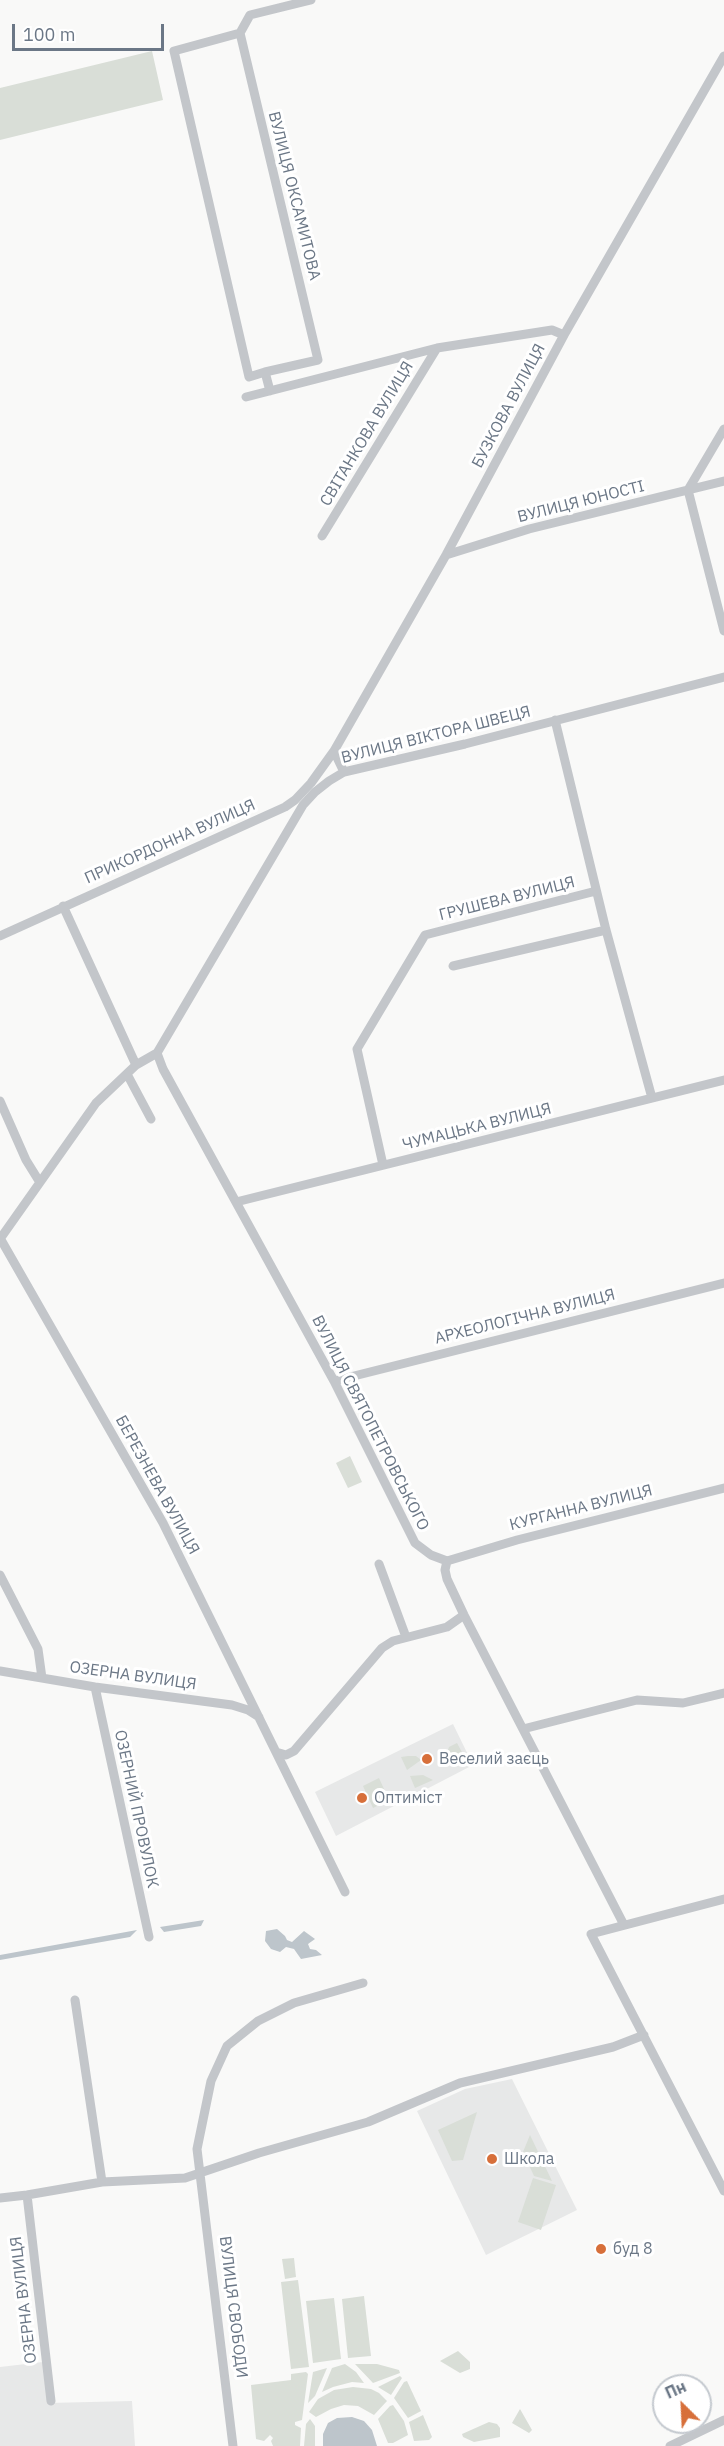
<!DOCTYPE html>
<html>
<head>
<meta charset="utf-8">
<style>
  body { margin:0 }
  #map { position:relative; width:724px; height:2446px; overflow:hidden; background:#f9f9f8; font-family:"IBM Plex Sans",sans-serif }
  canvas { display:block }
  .north { position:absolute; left:652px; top:2374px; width:60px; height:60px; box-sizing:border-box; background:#fff; border:2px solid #c4c9cf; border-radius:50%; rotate:336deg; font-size:16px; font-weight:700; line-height:24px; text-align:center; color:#6b7786 }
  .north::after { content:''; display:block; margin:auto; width:21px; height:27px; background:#d76f3a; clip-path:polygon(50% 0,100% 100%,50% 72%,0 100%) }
  .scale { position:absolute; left:12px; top:24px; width:152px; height:27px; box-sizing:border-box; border:3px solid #6b7786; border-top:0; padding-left:8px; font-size:18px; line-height:21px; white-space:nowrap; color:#6b7786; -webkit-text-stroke:4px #fff; paint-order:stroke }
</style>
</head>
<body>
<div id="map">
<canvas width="724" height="2446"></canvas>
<div class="north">Пн</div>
<div class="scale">100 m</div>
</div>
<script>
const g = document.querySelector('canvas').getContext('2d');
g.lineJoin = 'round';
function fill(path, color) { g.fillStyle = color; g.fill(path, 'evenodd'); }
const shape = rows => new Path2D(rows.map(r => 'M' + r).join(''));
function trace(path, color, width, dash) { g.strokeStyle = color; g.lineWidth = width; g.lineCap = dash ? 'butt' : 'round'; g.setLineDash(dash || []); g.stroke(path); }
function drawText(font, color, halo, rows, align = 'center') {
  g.font = font + ' "IBM Plex Sans",sans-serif'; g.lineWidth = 6; g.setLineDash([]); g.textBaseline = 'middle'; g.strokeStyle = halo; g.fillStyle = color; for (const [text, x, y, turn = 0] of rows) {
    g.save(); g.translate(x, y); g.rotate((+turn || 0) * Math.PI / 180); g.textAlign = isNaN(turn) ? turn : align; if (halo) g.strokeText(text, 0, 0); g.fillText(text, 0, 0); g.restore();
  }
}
fill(shape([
  [453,1724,473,1765,336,1836,315,1792],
  [512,2079,577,2210,486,2255,417,2111,465,2089],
  [43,2362,48,2403,132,2401,135,2446,0,2446,0,2367]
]), '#e7e8e8');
fill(shape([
  [152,51,163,100,0,140,0,88],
  [350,1456,362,1482,348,1488,336,1463],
  [457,1743,464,1756,453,1760,448,1750,449,1747],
  [408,1756,416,1756,421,1760,407,1770,401,1757],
  [423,1775,433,1780,415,1788,410,1776],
  [379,1778,389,1800,373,1808,363,1786],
  [477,2112,463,2160,452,2161,438,2130],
  [530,2135,552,2181,534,2176,523,2152],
  [533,2178,556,2185,541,2230,518,2222],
  [294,2258,296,2277,285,2279,282,2259],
  [298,2280,309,2367,291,2369,281,2282],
  [364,2296,371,2356,348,2358,342,2299],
  [334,2298,341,2359,313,2363,306,2301],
  [458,2351,470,2362,470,2369,460,2373,440,2361],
  [345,2364,356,2372,364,2383,352,2382,333,2387,322,2392,332,2368],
  [355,2364,377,2364,399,2370,400,2373,373,2383],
  [327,2368,315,2396,308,2403,313,2372],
  [306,2372,308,2374,302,2420,295,2422,295,2425,301,2428,300,2446,273,2446,271,2441,273,2438,270,2435,264,2441,256,2439,251,2385,291,2380,291,2374],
  [400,2376,402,2378,391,2395,378,2387],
  [407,2381,421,2411,408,2418,394,2398,404,2382],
  [353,2387,371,2389,379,2393,387,2401,374,2415,358,2406,344,2405,331,2409,316,2417,309,2412,318,2399,334,2390],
  [393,2405,404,2421,408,2435,393,2443,388,2443,378,2419,390,2406],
  [520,2409,532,2430,529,2433,512,2423],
  [423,2415,432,2437,429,2440,414,2441,409,2422],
  [310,2419,315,2426,315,2446,304,2446,306,2424],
  [489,2422,497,2424,500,2428,500,2437,474,2442,463,2437,462,2434]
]), '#d9ded7');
fill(shape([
  [204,1920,201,1926,164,1932,160,1927],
  [277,1929,285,1936,287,1940,292,1942,304,1931,315,1939,308,1944,310,1949,316,1950,322,1955,301,1959,294,1949,286,1947,280,1952,271,1949,265,1941,266,1931],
  [137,1930,130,1937,0,1960,0,1955],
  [352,2417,364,2421,372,2430,377,2446,323,2446,323,2434,328,2423,337,2418]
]), '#bdc5cb');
trace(shape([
  [240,33,250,15,311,0],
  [265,372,249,377,174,51,240,33,318,360,265,372,270,391],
  [246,397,437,348,552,330,564,335],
  [724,429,688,490,724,631],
  [322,536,437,348],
  [446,555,529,529,724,481],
  [555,720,606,930,652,1098],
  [344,772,334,751,446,555,564,335,724,56],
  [63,906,136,1065],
  [0,936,285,807,295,800,311,783,334,751],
  [453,966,606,930],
  [157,1053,163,1069,334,1381,415,1543,431,1555,447,1561,445,1570,447,1579,464,1615,624,1925],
  [157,1053,303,805,315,792,329,781,344,772,465,744,724,677],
  [127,1074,151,1119],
  [0,1101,26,1160,39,1181],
  [383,1165,357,1049,425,935,596,891],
  [236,1202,724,1080],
  [0,1238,163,1523,345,1892],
  [0,1239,96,1103,136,1065,157,1053],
  [334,1381,724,1283],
  [447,1561,517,1540,724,1488],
  [379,1564,406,1637],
  [0,1575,38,1649,42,1678],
  [0,1671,95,1687,232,1705,248,1710,259,1717],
  [95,1687,149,1937],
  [523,1729,637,1700,683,1703,724,1693],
  [276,1752,286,1755,294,1751,382,1648,393,1641,447,1627,464,1615],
  [724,1899,591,1934,724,2191],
  [75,2000,102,2182],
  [27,2195,51,2401],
  [0,2198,27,2195,102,2182,185,2178,259,2153,368,2122,460,2083,613,2047,644,2035],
  [233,2446,197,2149,211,2081,227,2046,258,2021,294,2003,363,1983],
  [670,2446,724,2420]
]), '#c3c6ca', 9);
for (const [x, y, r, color] of [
  [427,1759,6,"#d76f3a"],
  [362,1798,6,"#d76f3a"],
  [492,2159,6,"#d76f3a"],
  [601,2249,6,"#d76f3a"]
]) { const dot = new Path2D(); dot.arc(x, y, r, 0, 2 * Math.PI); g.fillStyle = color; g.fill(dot); trace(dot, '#fff', 2); }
drawText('16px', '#6b7786', '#fff', [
  ["ВУЛИЦЯ ОКСАМИТОВА",294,196,76],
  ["БУЗКОВА ВУЛИЦЯ",509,406,-62],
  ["СВІТАНКОВА ВУЛИЦЯ",367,434,-59],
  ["ВУЛИЦЯ ЮНОСТІ",581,502,-14],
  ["ВУЛИЦЯ ВІКТОРА ШВЕЦЯ",436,735,-14],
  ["ПРИКОРДОННА ВУЛИЦЯ",170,842,-24],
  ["ГРУШЕВА ВУЛИЦЯ",507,899,-14],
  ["ЧУМАЦЬКА ВУЛИЦЯ",477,1127,-14],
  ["АРХЕОЛОГІЧНА ВУЛИЦЯ",525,1317,-14],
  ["ВУЛИЦЯ СВЯТОПЕТРОВСЬКОГО",370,1423,63],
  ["БЕРЕЗНЕВА ВУЛИЦЯ",157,1485,61],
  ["КУРГАННА ВУЛИЦЯ",581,1508,-14],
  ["ОЗЕРНА ВУЛИЦЯ",133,1676,8],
  ["ОЗЕРНИЙ ПРОВУЛОК",136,1809,78],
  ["ОЗЕРНА ВУЛИЦЯ",24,2300,-97],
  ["ВУЛИЦЯ СВОБОДИ",233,2307,83]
]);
drawText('16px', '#6b7786', '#fff', [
  ["Веселий заєць",439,1759],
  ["Оптиміст",374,1798],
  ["Школа",504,2159],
  ["буд 8",613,2249]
], 'left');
</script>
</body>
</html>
